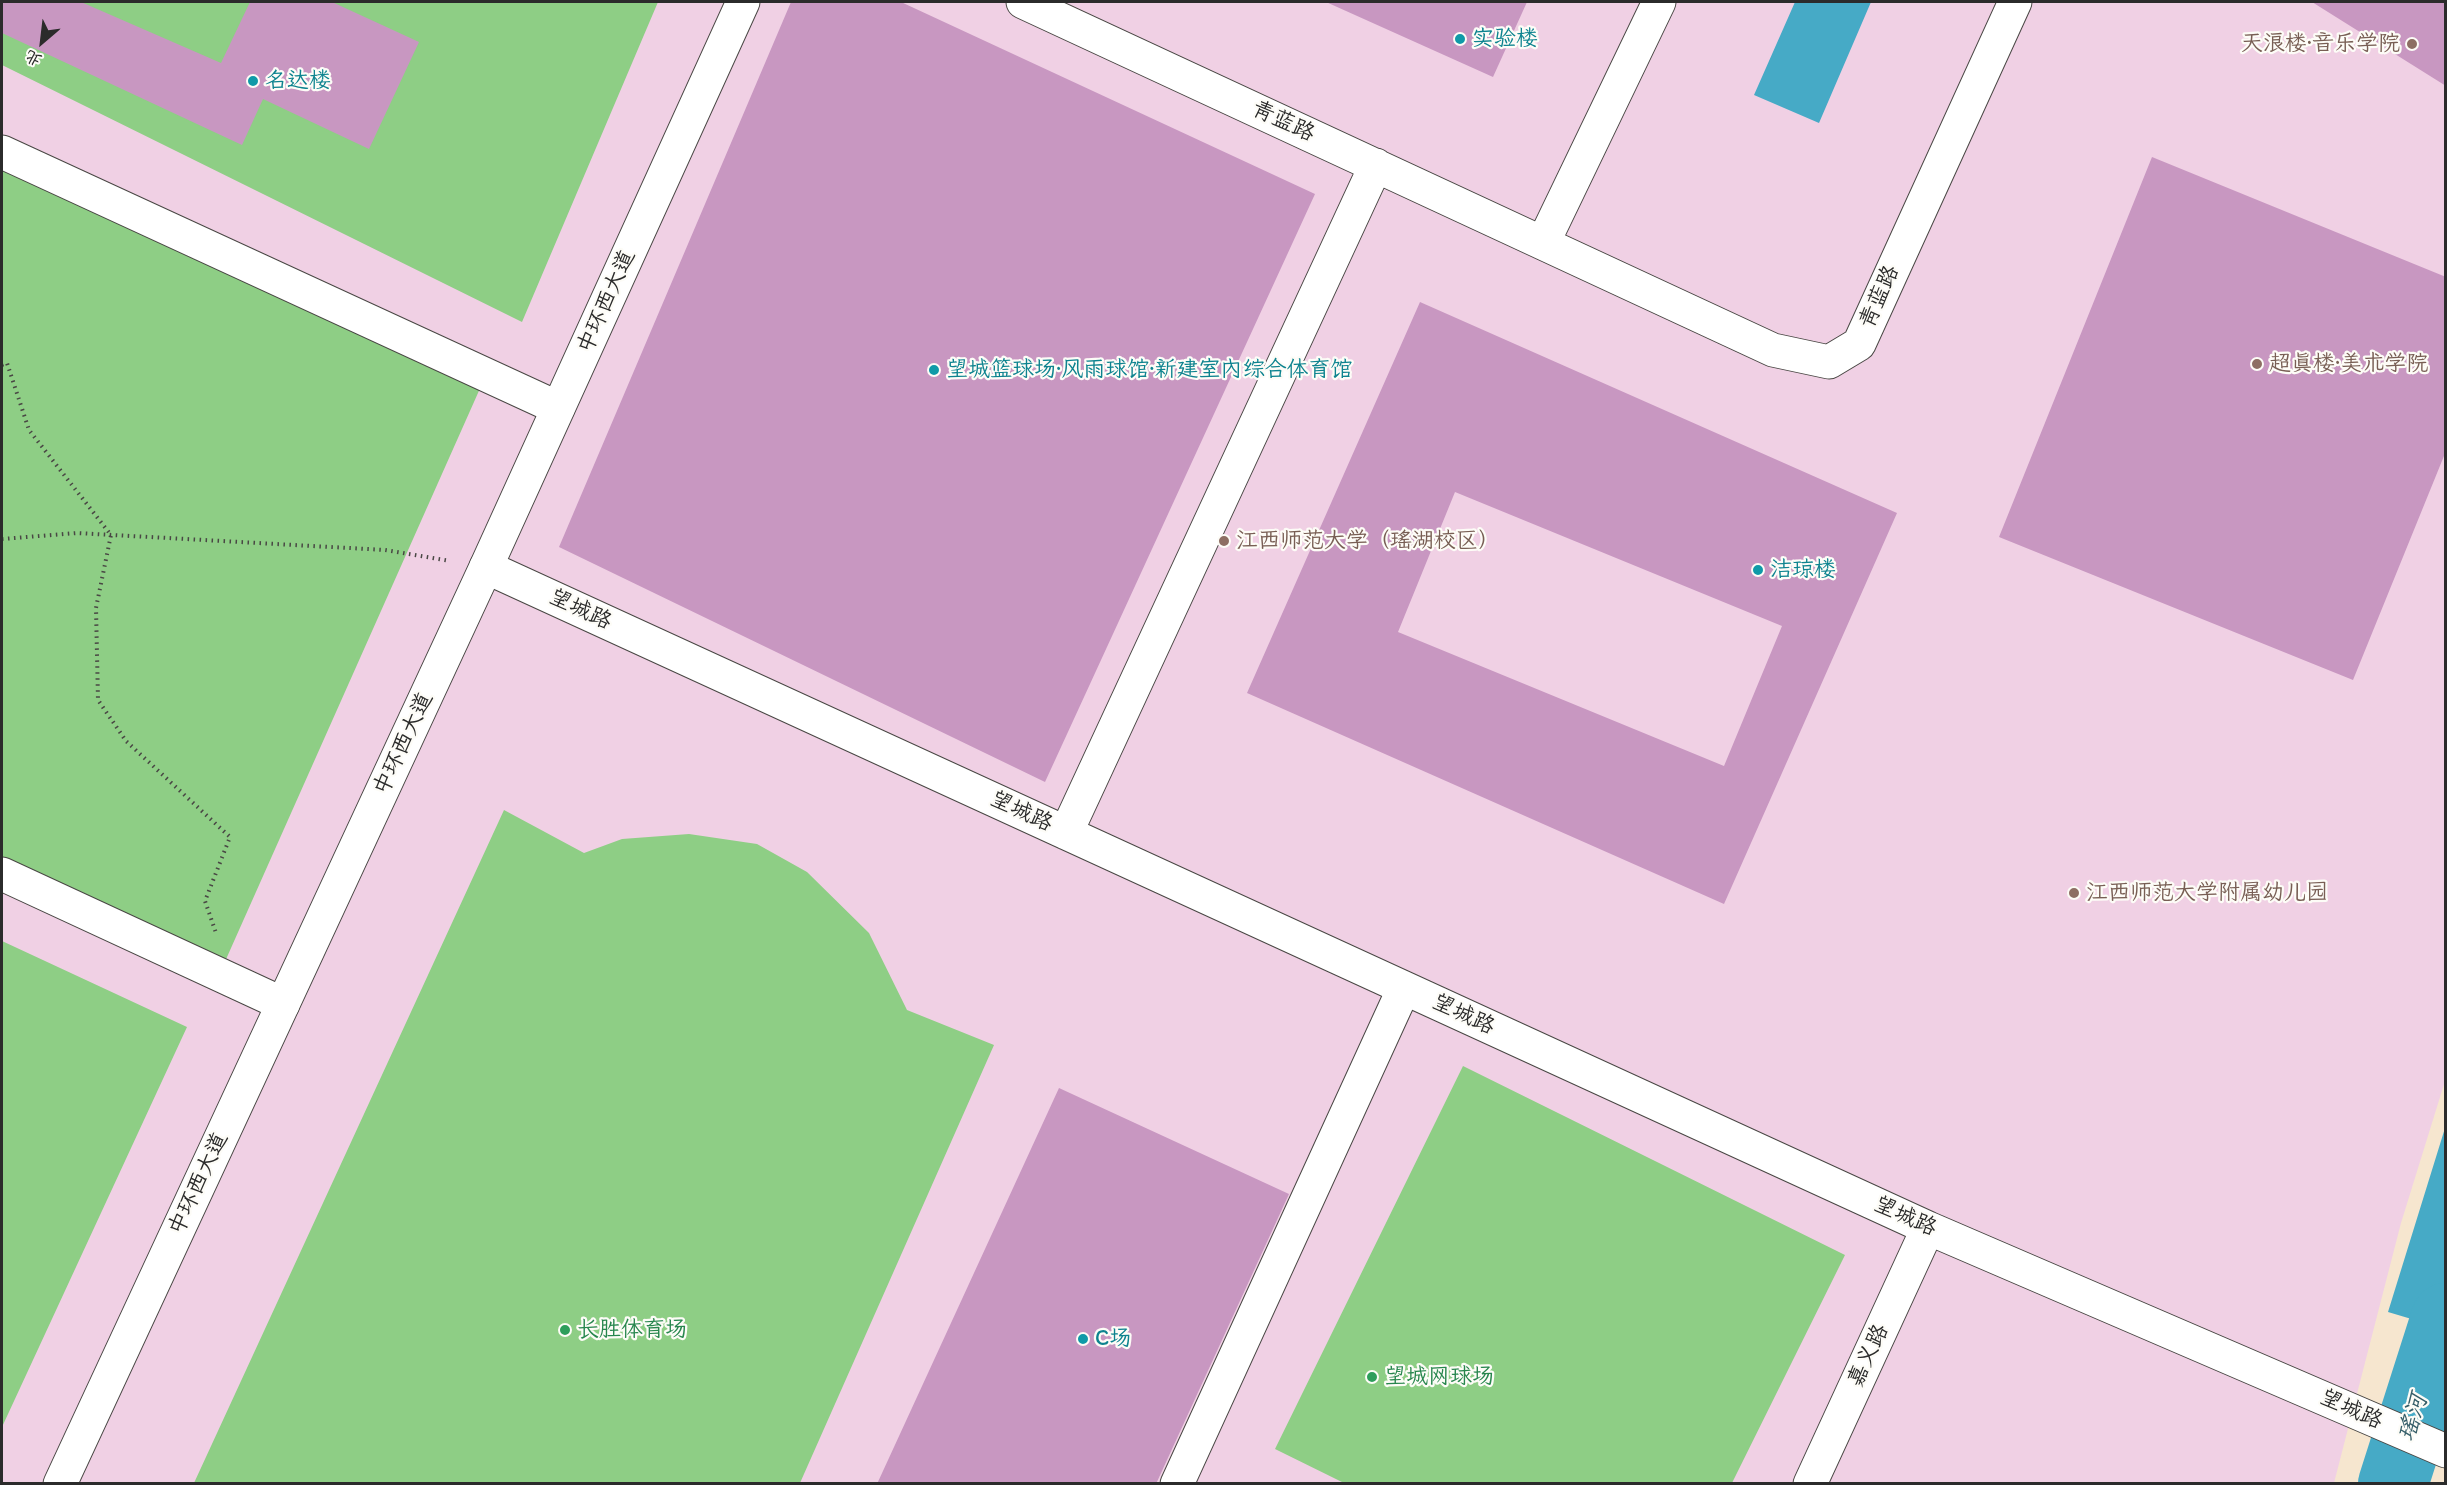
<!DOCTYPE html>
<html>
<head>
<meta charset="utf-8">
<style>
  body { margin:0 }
  #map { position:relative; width:2447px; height:1485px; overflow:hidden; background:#f6e6cf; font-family:Itim,"LXGW WenKai TC",sans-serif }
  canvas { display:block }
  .frame { position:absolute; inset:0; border:3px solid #2b2b2b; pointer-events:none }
  .north { position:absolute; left:12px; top:12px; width:60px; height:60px; -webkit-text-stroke:4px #fdfcf7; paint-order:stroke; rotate:208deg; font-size:16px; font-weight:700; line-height:24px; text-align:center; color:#2b2b2b }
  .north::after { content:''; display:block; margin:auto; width:21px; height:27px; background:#2b2b2b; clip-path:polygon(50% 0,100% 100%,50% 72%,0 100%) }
</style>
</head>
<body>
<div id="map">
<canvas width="2447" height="1485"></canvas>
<div class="frame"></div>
<div class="north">北</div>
</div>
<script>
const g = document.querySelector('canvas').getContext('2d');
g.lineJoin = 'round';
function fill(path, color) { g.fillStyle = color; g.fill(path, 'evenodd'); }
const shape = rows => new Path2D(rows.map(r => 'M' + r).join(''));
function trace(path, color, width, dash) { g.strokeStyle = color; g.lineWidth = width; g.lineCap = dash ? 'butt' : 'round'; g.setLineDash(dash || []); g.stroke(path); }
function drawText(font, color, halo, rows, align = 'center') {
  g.font = font + ' Itim,"LXGW WenKai TC",sans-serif'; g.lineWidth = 4.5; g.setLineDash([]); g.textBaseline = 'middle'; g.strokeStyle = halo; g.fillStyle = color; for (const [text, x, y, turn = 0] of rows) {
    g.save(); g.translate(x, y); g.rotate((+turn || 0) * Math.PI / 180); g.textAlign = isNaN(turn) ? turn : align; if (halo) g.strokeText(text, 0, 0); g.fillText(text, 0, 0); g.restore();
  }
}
fill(shape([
  [2,2,2445,2,2445,1081,2401,1223,2334,1483,2,1484]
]), '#f0d0e4');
fill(shape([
  [2,2,658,2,522,322,2,65],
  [2,152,486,375,219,975,2,874],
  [504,810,584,853,622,839,689,834,757,844,807,872,869,933,907,1010,994,1045,800,1483,194,1483],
  [2,941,187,1027,2,1427],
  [1463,1066,1845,1255,1732,1483,1344,1483,1275,1449]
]), '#8ece85');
fill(shape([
  [1795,2,1871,2,1819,123,1754,95],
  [2445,1128,2446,1329,2445,1329,2388,1312]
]), '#46aac6');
trace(shape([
  [2393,1484,2446,1318]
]), '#46aac6', 70);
fill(shape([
  [2,2,81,2,221,63,250,2,332,2,419,42,369,149,263,99,242,145,2,33],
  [791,2,901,2,1315,194,1045,782,559,547],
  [1326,2,1527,2,1493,77],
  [2312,2,2446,2,2446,86],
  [2152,157,2446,277,2446,451,2353,680,1999,537],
  [1420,302,1897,513,1724,904,1247,693],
  [1455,492,1782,626,1724,766,1398,632],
  [1059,1088,1289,1194,1156,1484,877,1484]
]), '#c897c1');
const minor = shape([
  [1023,2,1773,350,1829,362,1859,344,2015,2],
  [2,152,558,408],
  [1543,243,1659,2],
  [486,567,1928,1228,2446,1451],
  [1066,833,1376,165],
  [2,874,283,1004],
  [1177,1484,1404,988],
  [1810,1484,1928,1228]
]);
const tertiary = shape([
  [60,1484,486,567,743,2]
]);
trace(minor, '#494744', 35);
trace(tertiary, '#494744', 35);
trace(shape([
  [2,365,7,363,29,430,111,535,96,608,98,700,126,741,230,837,205,901,216,933],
  [2,539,77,533,385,550,450,561]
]), '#494744', 4, [1.5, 4.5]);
trace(minor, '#fff', 33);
trace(tertiary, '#fff', 33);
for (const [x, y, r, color] of [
  [1460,39,6,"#0f9aa8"],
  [2412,44,6,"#8d6e63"],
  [253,81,6,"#0f9aa8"],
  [2257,364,6,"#8d6e63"],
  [934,370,6,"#0f9aa8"],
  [1224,541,6,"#8d6e63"],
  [1758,570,6,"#0f9aa8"],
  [2074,893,6,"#8d6e63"],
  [565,1330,6,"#2e9e5b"],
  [1083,1339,6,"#0f9aa8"],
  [1372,1377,6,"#2e9e5b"]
]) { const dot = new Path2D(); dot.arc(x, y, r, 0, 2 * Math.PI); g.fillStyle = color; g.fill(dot); trace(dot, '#fdfcf7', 2); }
drawText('22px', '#0d838f', '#fdfcf7', [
  ["实验楼",1472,39],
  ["名达楼",265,81],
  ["望城篮球场·风雨球馆·新建室内综合体育馆",946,370],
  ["洁琼楼",1770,570],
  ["C场",1095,1339]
], 'left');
drawText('22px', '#785e54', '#fdfcf7', [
  ["天浪楼·音乐学院",2400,44,"right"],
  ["超真楼·美术学院",2269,364],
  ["江西师范大学（瑶湖校区）",1236,541],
  ["江西师范大学附属幼儿园",2086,893]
], 'left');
drawText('22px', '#2b2b2b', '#fdfcf7', [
  ["青蓝路",1283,122,25],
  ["青蓝路",1880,297,-66],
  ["中环西大道",607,302,-66],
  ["望城路",580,610,25],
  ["中环西大道",404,744,-65],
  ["望城路",1021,812,25],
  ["望城路",1463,1015,25],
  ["中环西大道",199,1184,-65],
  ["望城路",1905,1217,24],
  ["嘉义路",1869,1356,-65],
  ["望城路",2351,1410,24]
]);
drawText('22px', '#27864d', '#fdfcf7', [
  ["长胜体育场",577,1330],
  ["望城网球场",1384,1377]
], 'left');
drawText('italic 24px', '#365e69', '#fdfcf7', [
  ["瑶河",2414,1418,-73]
]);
</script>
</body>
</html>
